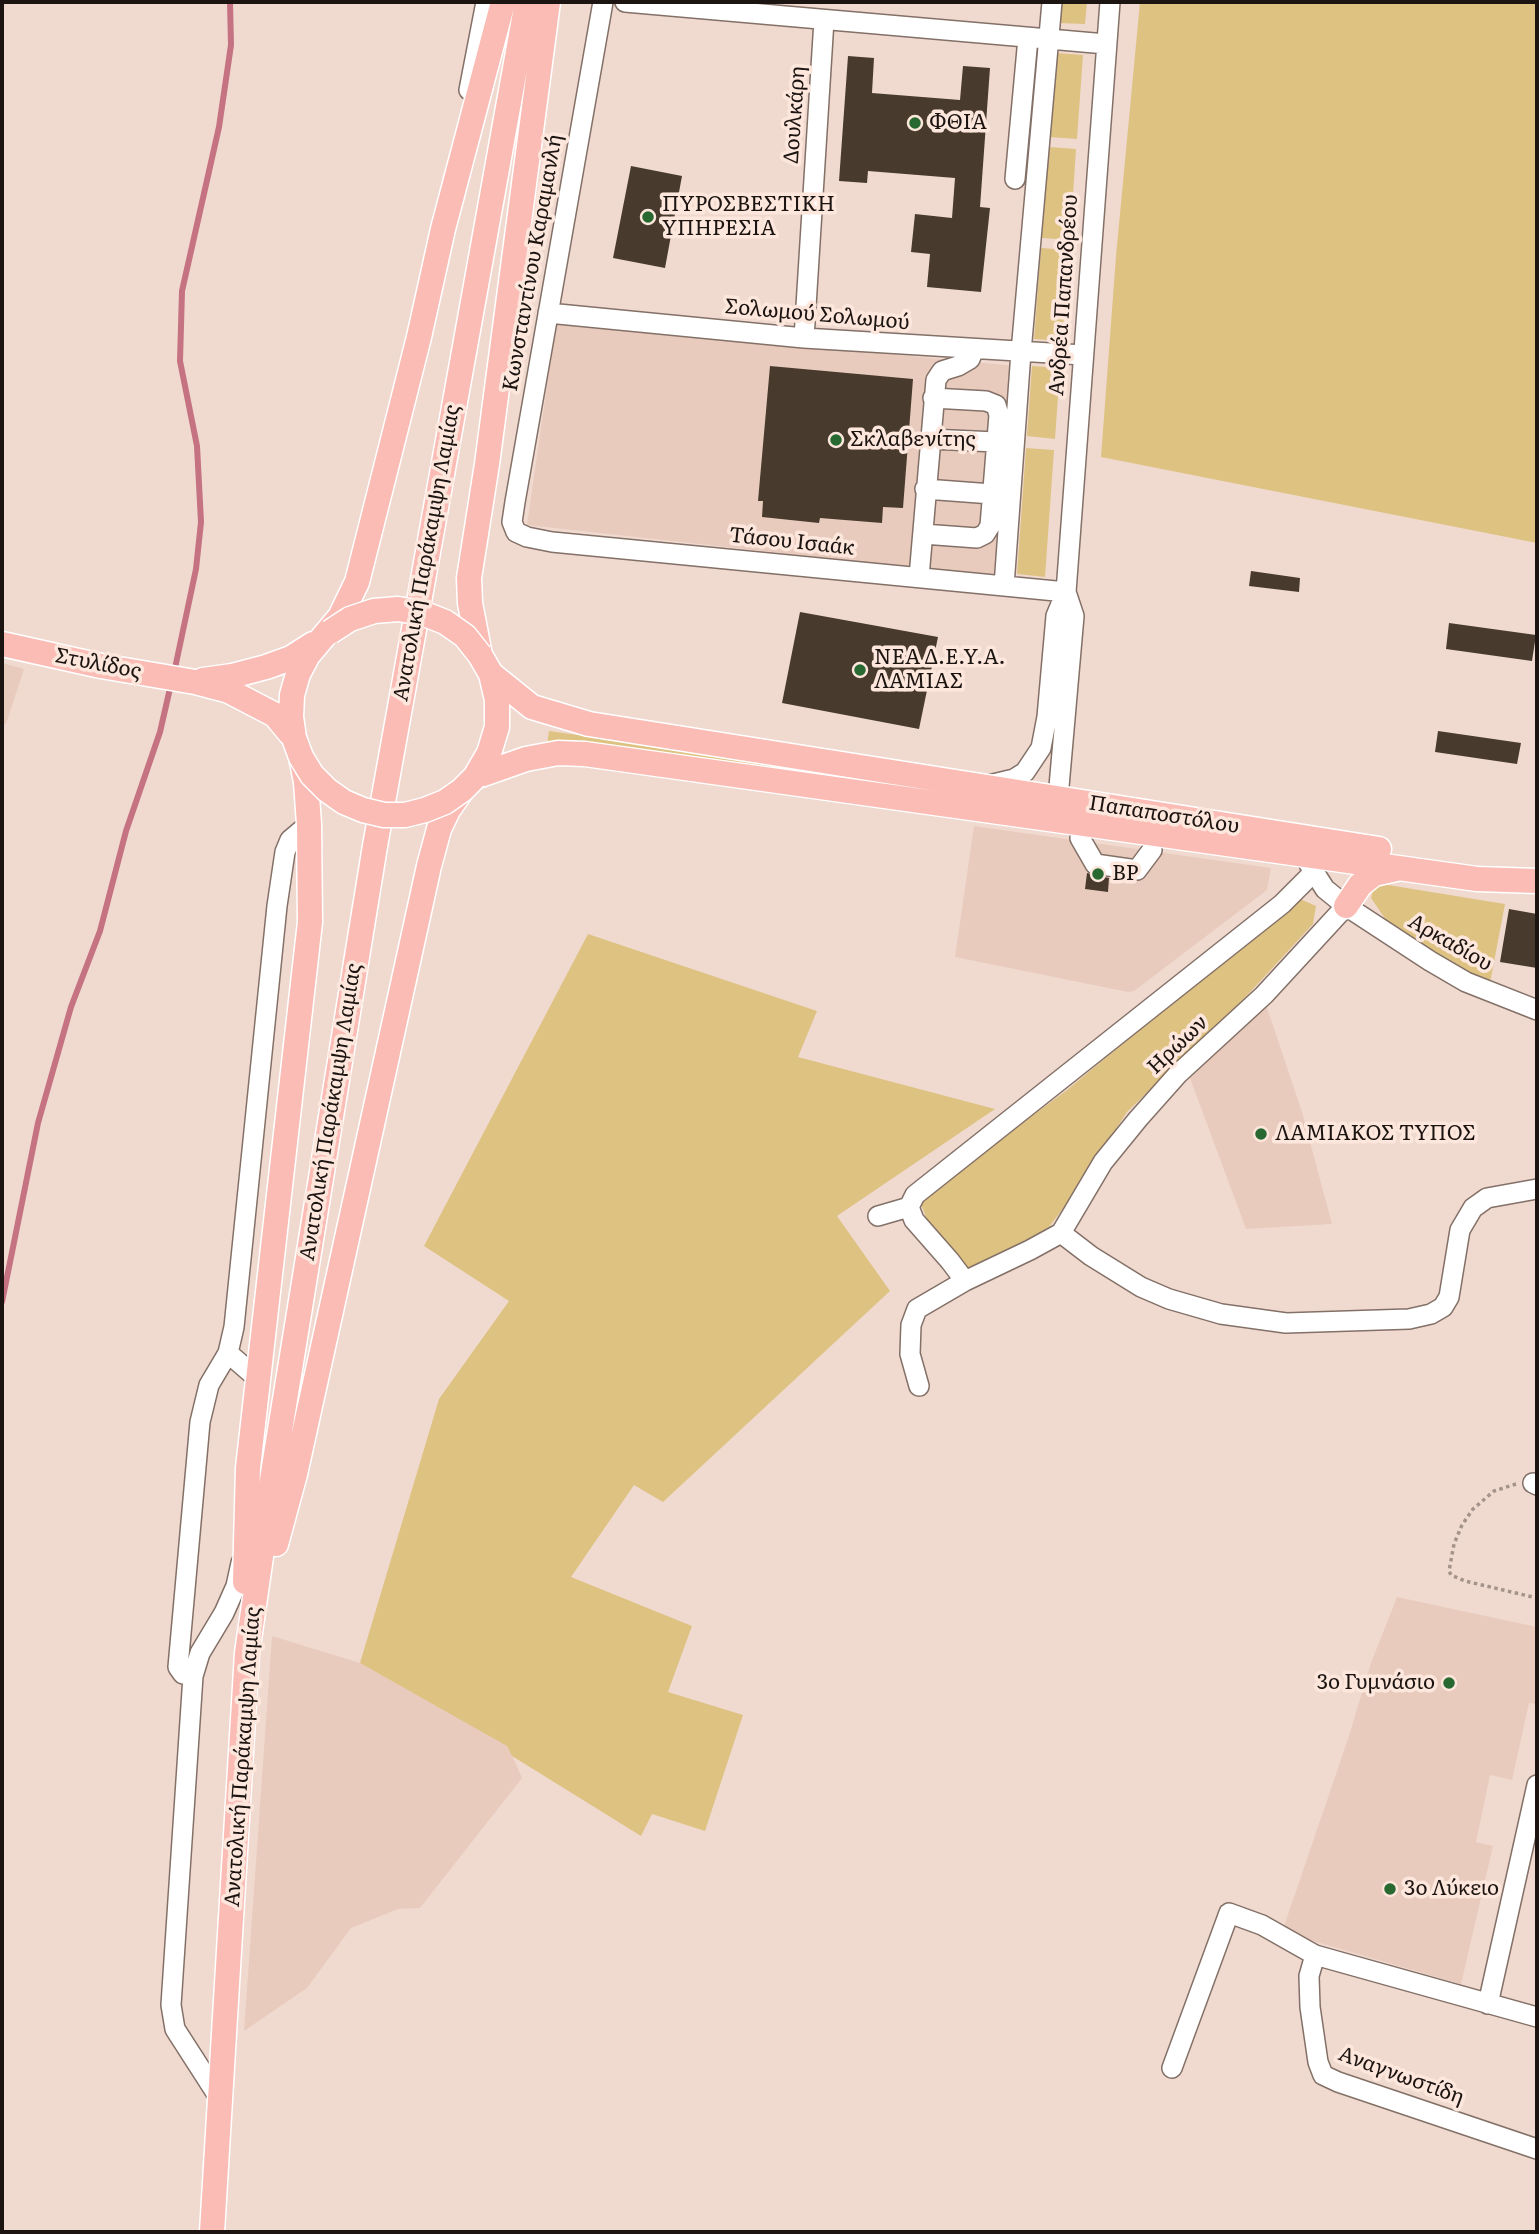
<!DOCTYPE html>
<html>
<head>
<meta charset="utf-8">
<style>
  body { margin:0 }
  #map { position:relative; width:1539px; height:2234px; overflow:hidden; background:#f0dad0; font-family:Literata,serif }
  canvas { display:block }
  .frame { position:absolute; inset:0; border:4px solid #1c1411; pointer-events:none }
</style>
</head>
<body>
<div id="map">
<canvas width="1539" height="2234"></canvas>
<div class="frame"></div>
</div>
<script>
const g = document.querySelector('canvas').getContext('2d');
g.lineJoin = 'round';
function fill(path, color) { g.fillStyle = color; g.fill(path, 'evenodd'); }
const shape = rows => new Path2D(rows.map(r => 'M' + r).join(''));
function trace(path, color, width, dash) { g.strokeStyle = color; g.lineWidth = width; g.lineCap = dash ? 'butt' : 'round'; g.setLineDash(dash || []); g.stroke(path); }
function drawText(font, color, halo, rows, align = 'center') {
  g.font = font + ' Literata,serif'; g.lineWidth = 7; g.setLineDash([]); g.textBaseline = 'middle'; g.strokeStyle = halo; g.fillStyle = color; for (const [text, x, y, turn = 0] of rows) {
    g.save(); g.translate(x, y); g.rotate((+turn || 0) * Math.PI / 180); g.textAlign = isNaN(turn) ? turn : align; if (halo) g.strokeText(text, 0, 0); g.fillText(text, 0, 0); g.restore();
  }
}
fill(shape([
  [556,323,1017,366,1000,577,527,525],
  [2,663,24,669,6,724,2,725],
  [974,826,1271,868,1267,890,1134,991,1128,992,955,957],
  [1266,1005,1302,1112,1332,1224,1246,1229,1190,1078],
  [1397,1597,1537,1627,1537,1704,1529,1703,1512,1780,1490,1775,1476,1842,1493,1846,1461,1984,1282,1932,1348,1739,1371,1663],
  [272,1636,360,1663,508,1746,522,1778,420,1908,398,1909,351,1928,307,1988,244,2031]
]), '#e8cbbd');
fill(shape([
  [1059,2,1087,2,1085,24,1058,23],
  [1140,2,1537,2,1537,543,1101,457,1116,256],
  [1056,53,1083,55,1077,139,1049,137],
  [1049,147,1076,149,1070,240,1042,238],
  [1041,248,1069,250,1062,341,1034,339],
  [1032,366,1060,368,1055,439,1027,436],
  [1026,448,1054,450,1045,577,1017,574],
  [549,731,1003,795,1002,803,547,745],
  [1382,884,1505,904,1490,983,1474,978,1427,949,1386,920,1371,898,1374,887],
  [1298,898,1316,906,1313,924,1240,1003,1127,1112,1068,1202,1049,1227,1016,1248,967,1272,932,1233,921,1204,971,1161,1067,1090],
  [588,934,817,1011,798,1057,995,1109,837,1216,890,1291,663,1502,634,1485,571,1577,692,1626,668,1692,743,1715,705,1831,652,1814,641,1836,512,1756,507,1746,360,1663,439,1399,509,1301,424,1246]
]), '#dec282');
trace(shape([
  [174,673,196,569,201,522,197,446,180,361,182,291,219,127,231,45,230,2],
  [2,1302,38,1123,71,1007,100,931,126,831,160,732,171,684]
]), '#c57283', 6);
fill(shape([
  [848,56,874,58,872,93,960,100,963,66,990,68,980,207,990,208,981,292,927,287,930,254,911,252,915,214,952,218,955,178,868,171,867,183,839,181],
  [631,166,682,176,665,268,613,258],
  [770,366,913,379,903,508,883,507,882,523,820,518,819,523,762,517,763,501,758,501],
  [1251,571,1300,578,1299,592,1249,586],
  [800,612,938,637,919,729,782,703],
  [1449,623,1536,635,1532,661,1446,649],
  [1438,731,1521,743,1517,764,1435,752],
  [1087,873,1109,878,1108,892,1085,889],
  [1509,909,1537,914,1537,968,1500,962]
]), '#483b2e');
const minor = shape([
  [603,2,515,502,512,522,516,532,527,537,552,542,1066,592],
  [625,2,1106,44],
  [469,90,486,2],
  [1015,179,1028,38],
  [548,313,804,338,1083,355],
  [804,338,824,20],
  [930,439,996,442],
  [925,489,992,494],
  [923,534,977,538,985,534,990,526,999,415,996,405,986,401,933,398],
  [919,577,936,380,942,371,958,366,970,359,974,349],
  [1004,586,1021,352,1052,2],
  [989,785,1014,779,1025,772,1041,748,1047,717,1056,616,1066,592,1110,2],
  [1050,810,1058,798,1074,616,1066,592],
  [1080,838,1095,864,1137,870,1152,850],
  [1309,864,1325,889,1346,906,1430,961,1466,982,1537,1010],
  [878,1216,909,1207],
  [1061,1233,1091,1256,1141,1287,1169,1299,1221,1314,1286,1323,1409,1319,1431,1314,1443,1307,1449,1297,1460,1230,1473,1208,1487,1198,1537,1189],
  [965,1281,950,1261,914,1220,909,1207,915,1195,1282,904,1313,873],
  [228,1353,258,1379],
  [919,1386,910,1354,911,1325,917,1309,965,1281,1030,1250,1061,1233,1103,1162,1138,1119,1178,1074,1264,995,1346,906],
  [1533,1483,1537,1485],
  [193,1676,183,1674,178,1667,200,1422,209,1385,228,1353,234,1327,277,906,285,852,290,840,309,824],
  [1315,1955,1309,1976,1310,2007,1318,2062,1323,2075,1338,2082,1537,2149],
  [1488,2004,1537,1785],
  [1172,2068,1229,1913,1262,1925,1315,1955,1537,2017],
  [220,2099,175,2029,171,2005,193,1676,200,1653,224,1613,236,1586,241,1563]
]);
const major = shape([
  [2,644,101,666,195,682,229,691,275,715,294,738],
  [491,674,532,707,589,724,1379,849],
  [203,680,232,676,266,667,291,658,313,644],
  [294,738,291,717,292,695,298,674,308,655,340,617,357,582,419,337,443,229,503,2],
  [475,777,526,759,558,753,585,754,1477,879,1537,881],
  [475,777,489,753,497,727,497,700,491,674,480,655,470,603,469,578,487,464,548,2],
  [1346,906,1360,885,1374,874,1396,869],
  [276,1544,295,1474,429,866,439,829,448,810,462,790],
  [245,1582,248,1468,310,922,309,824,306,782,301,757],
  [212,2232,247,1653,274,1467,375,846,527,2]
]);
trace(minor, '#837067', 22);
trace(major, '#fff', 27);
trace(shape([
  [1516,1484,1494,1491,1473,1509,1462,1525,1454,1544,1449,1571,1451,1575,1465,1581,1537,1598]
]), '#a4938b', 3.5, [3.5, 3.5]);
trace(minor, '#fff', 19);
trace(major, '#fabcb5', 24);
const majorBridge = shape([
  [330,632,350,619,374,611,398,609,422,613,445,622,465,636,480,655],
  [294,738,301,757,312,775,327,790,344,802,363,810,384,815,405,815,425,810,445,802,462,790,475,777]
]);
trace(majorBridge, '#fff', 27, []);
trace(majorBridge, '#fabcb5', 24);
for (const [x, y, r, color] of [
  [915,123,7,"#286831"],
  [648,217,7,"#286831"],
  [836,440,7,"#286831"],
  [860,670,7,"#286831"],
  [1098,874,7,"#286831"],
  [1261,1134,7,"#286831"],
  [1449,1683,7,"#286831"],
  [1390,1889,7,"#286831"]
]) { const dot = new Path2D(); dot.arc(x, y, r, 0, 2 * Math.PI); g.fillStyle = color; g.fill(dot); trace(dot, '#fde7dd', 2.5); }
drawText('21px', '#1c1411', '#fde7dd', [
  ["Δουλκάρη",795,115,-86],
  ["Κωνσταντίνου Καραμανλή",533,263,-80],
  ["Ανδρέα Παπανδρέου",1064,295,-86],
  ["Σολωμού Σολωμού",817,315,5],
  ["Τάσου Ισαάκ",792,542,6],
  ["Ανατολική Παράκαμψη Λαμίας",427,553,-80],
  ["Στυλίδος",98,664,11],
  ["Παπαποστόλου",1164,815,9],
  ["Αρκαδίου",1450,943,30],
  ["Ηρώων",1178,1045,-44],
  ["Ανατολική Παράκαμψη Λαμίας",331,1112,-81],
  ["Ανατολική Παράκαμψη Λαμίας",243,1757,-86],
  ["Αναγνωστίδη",1401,2076,20]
]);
drawText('21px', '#1c1411', '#fde7dd', [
  ["ΦΘΙΑ",929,123],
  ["ΠΥΡΟΣΒΕΣΤΙΚΗ",662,205],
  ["ΥΠΗΡΕΣΙΑ",662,229],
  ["Σκλαβενίτης",850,440],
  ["ΝΕΑ Δ.Ε.Υ.Α.",874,658],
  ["ΛΑΜΙΑΣ",874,682],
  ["BP",1112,874],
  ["ΛΑΜΙΑΚΟΣ ΤΥΠΟΣ",1275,1134],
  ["3ο Γυμνάσιο",1435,1683,"right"],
  ["3ο Λύκειο",1404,1889]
], 'left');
</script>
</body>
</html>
